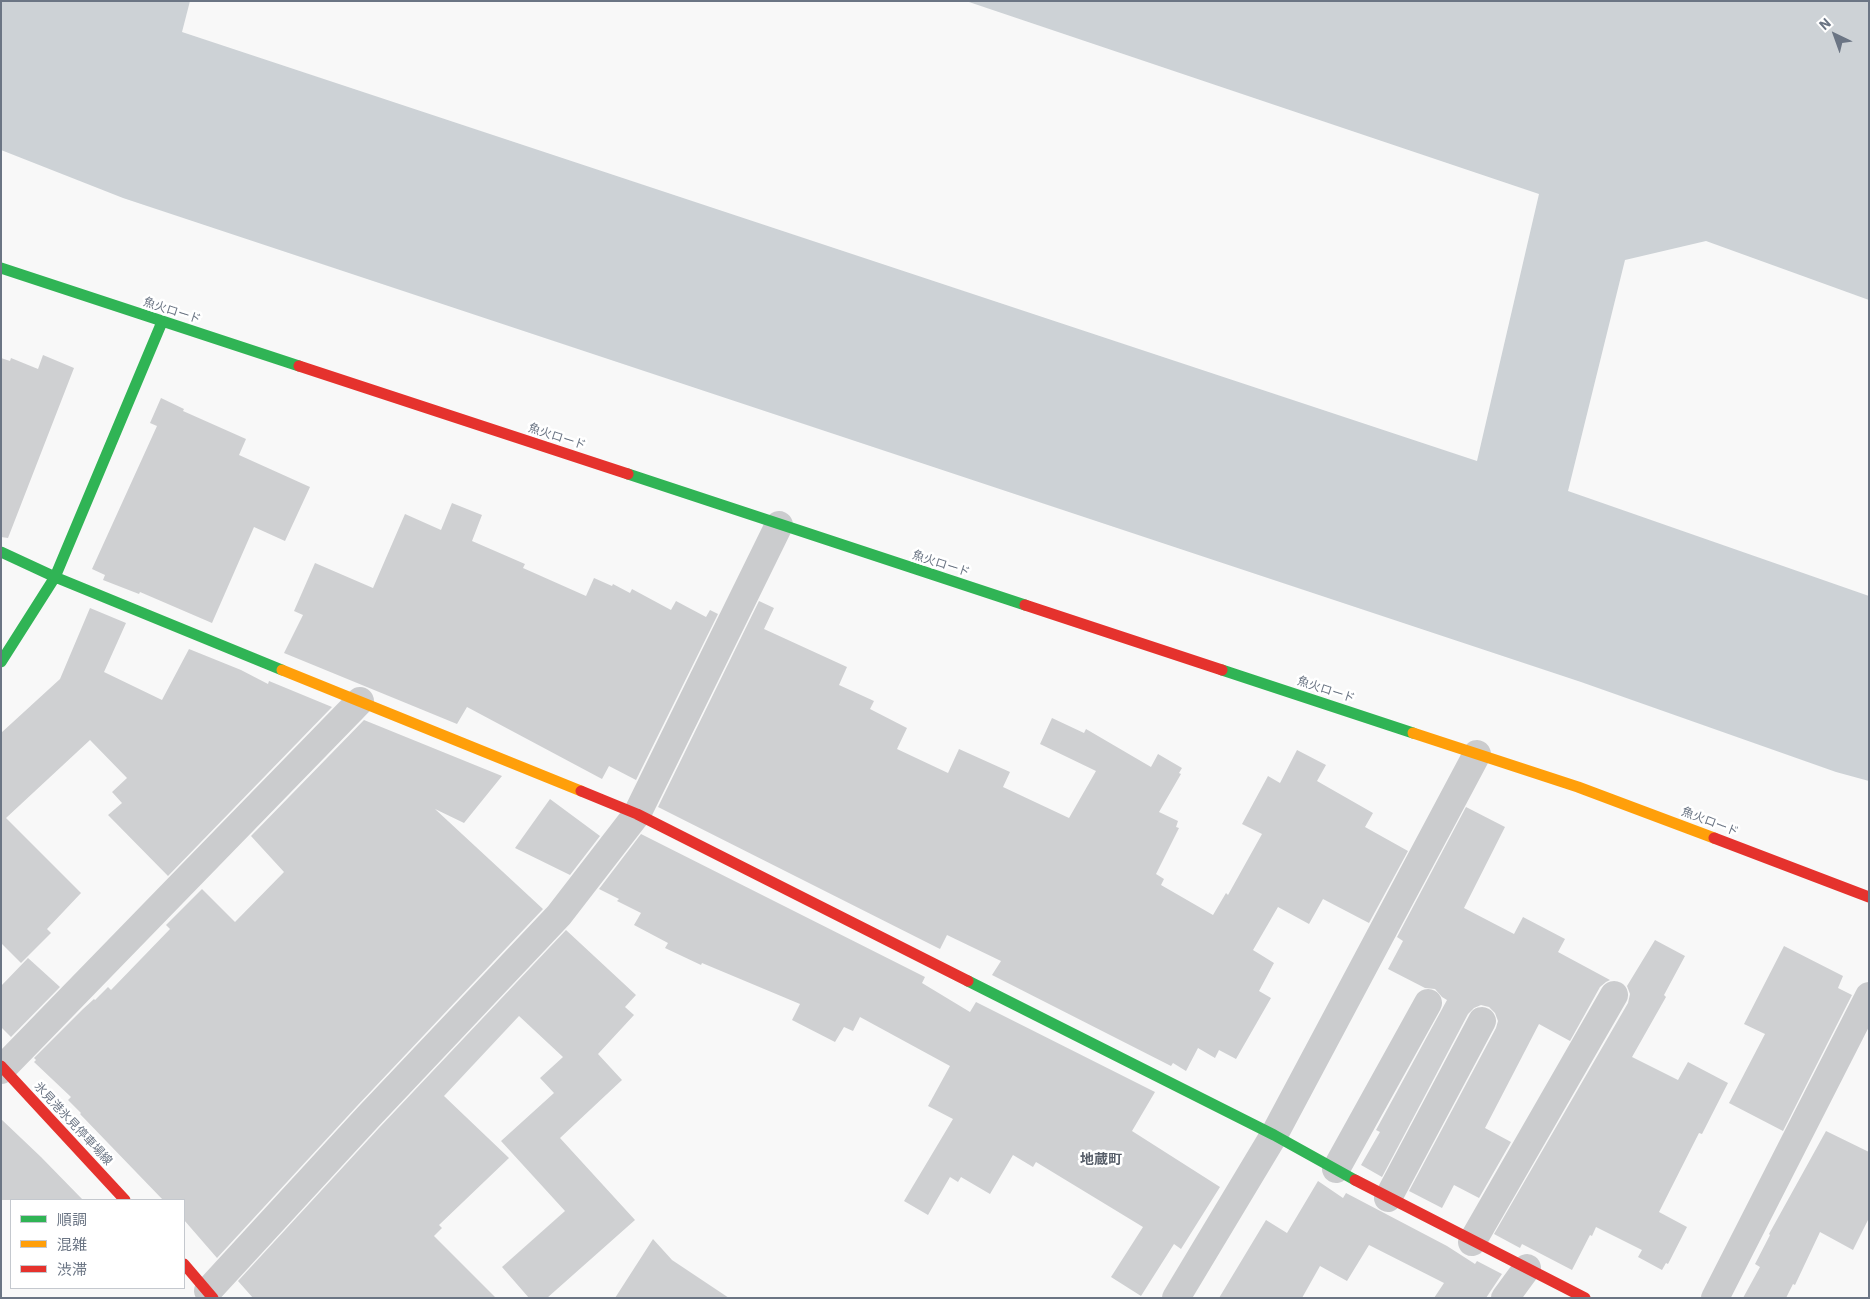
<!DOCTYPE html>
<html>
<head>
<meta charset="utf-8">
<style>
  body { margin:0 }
  #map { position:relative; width:1870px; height:1299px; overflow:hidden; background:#f8f8f8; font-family:"IBM Plex Sans","Noto Sans JP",sans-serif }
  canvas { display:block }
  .frame { position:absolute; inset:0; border:2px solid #6b7584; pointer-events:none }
  .legend { position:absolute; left:10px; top:1199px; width:175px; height:90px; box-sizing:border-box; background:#fff; border:1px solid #c4c8ce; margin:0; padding:6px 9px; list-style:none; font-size:15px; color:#6b7584 }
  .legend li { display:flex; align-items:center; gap:10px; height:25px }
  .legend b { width:25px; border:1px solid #c4c8ce }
  .north { position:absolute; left:1810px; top:10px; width:50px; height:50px; -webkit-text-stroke:4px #fff; paint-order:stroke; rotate:318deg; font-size:14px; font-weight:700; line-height:20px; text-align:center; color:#6b7584 }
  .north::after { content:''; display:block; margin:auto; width:18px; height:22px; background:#6b7584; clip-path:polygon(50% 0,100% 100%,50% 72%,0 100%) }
</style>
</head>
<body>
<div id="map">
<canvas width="1870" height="1299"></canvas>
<div class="frame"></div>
<ul class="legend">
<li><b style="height:6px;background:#30b455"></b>順調</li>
<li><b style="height:6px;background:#ff9f0a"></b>混雑</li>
<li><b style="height:6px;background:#e5322d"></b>渋滞</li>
</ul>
<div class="north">N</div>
</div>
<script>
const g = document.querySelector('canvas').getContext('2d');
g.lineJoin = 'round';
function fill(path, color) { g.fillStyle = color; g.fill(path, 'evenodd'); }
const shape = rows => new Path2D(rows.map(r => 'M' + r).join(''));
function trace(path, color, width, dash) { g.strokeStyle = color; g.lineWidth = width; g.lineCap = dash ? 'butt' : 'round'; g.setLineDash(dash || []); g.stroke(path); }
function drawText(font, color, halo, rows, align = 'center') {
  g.font = font + ' "IBM Plex Sans","Noto Sans JP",sans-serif'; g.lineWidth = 5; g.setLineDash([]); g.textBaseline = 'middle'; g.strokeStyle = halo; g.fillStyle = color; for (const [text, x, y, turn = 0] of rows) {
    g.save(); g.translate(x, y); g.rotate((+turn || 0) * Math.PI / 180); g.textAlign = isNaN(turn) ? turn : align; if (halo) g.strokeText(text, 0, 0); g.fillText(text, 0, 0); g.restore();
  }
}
fill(shape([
  [1,1,1869,1,1869,781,1836,772,1581,682,123,198,1,150]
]), '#cdd2d6');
fill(shape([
  [190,1,966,1,1539,194,1477,461,182,32],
  [1706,241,1869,300,1869,596,1568,491,1625,260]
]), '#f8f8f8');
fill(shape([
  [43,355,74,368,8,538,1,537,1,358,10,361,11,358,38,369],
  [161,398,184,409,183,411,246,439,239,455,310,487,285,541,254,527,212,623,140,592,139,594,103,580,105,575,92,569,157,426,150,423],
  [452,503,482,515,472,541,525,564,523,568,586,596,594,578,612,586,613,584,630,593,632,589,671,610,676,601,706,617,710,610,718,614,636,780,609,766,602,779,467,707,457,724,284,653,303,615,294,611,315,563,373,588,405,514,441,530],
  [759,601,774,608,764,629,847,667,839,685,874,701,870,709,907,728,897,749,948,773,959,749,1010,772,1003,787,1069,818,1096,771,1040,744,1052,718,1084,733,1086,729,1151,767,1158,754,1182,768,1179,773,1181,774,1159,812,1178,821,1176,827,1179,828,1156,874,1164,879,1161,885,1213,915,1226,893,1228,895,1262,834,1242,824,1268,776,1280,783,1297,750,1326,765,1317,781,1373,813,1365,827,1408,851,1369,923,1323,899,1309,924,1278,907,1253,950,1274,963,1259,991,1271,998,1236,1059,1219,1050,1215,1058,1198,1048,1186,1071,1173,1063,1171,1066,992,975,1001,961,947,935,940,949,658,807],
  [90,608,126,623,104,672,162,700,189,649,241,670,268,684,269,681,332,707,168,876,108,815,122,803,112,792,127,778,90,740,6,818,81,893,47,929,51,933,21,963,1,943,1,733,60,679],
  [364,720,502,776,464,823,435,809,543,909,357,1106,217,1258,184,1220,184,1200,163,1200,80,1114,81,1113,68,1100,71,1097,34,1062,36,1060,34,1058,83,1009,94,999,95,1000,108,987,111,990,170,929,166,925,202,889,235,922,284,872,251,836],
  [550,799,600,836,570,875,515,848],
  [1466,807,1505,827,1464,908,1514,934,1523,917,1565,939,1558,952,1610,980,1606,982,1600,987,1570,1041,1539,1024,1485,1128,1511,1142,1479,1198,1454,1185,1442,1208,1409,1191,1496,1028,1498,1021,1495,1013,1489,1007,1481,1005,1474,1008,1468,1014,1382,1177,1361,1165,1380,1132,1376,1130,1447,1000,1442,997,1435,989,1425,988,1388,969,1403,941,1397,937],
  [641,834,925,977,922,983,970,1012,976,1002,1155,1092,1132,1131,1220,1187,1181,1249,1174,1244,1141,1296,1111,1277,1143,1227,1036,1162,1033,1167,1013,1155,990,1194,961,1177,958,1182,950,1177,928,1215,904,1201,953,1119,928,1106,950,1066,860,1017,853,1031,844,1027,835,1042,792,1020,800,1004,702,963,701,965,665,948,668,943,634,925,641,913,617,901,619,899,599,889],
  [566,930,636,995,625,1007,634,1015,598,1054,622,1080,560,1138,635,1220,547,1298,529,1298,502,1267,565,1211,501,1141,554,1093,540,1078,563,1057,519,1016,444,1096,509,1158,439,1225,442,1228,434,1236,496,1298,253,1298,238,1281,379,1128],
  [1655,940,1685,956,1664,995,1666,997,1632,1057,1678,1080,1688,1062,1728,1083,1702,1134,1699,1133,1659,1212,1687,1227,1668,1264,1666,1263,1662,1270,1638,1257,1642,1250,1596,1227,1592,1236,1590,1235,1572,1270,1522,1244,1520,1248,1494,1234,1628,1003,1630,994,1627,986],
  [1784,946,1843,976,1838,988,1852,995,1783,1131,1729,1103,1765,1034,1744,1024],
  [28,958,60,987,11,1037,1,1027,1,986],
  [1,1119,41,1157,83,1200,1,1200],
  [1826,1131,1869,1152,1869,1218,1853,1250,1820,1232,1795,1285,1793,1284,1786,1298,1743,1298,1760,1267,1755,1264,1770,1235,1769,1234],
  [1318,1181,1343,1198,1346,1193,1447,1246,1475,1264,1477,1261,1502,1274,1486,1298,1434,1298,1444,1283,1369,1245,1347,1281,1320,1266,1302,1298,1219,1298,1266,1220,1287,1233],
  [653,1239,672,1260,729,1298,615,1298]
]), '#cfd0d2');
trace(shape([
  [1,1070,360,701],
  [1336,1169,1428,1003],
  [1388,1198,1482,1021],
  [1472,1242,1614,995],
  [208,1291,368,1117,559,915,637,814,779,525],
  [1176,1298,1274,1135,1477,754],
  [1505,1298,1527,1268],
  [1715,1298,1869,996]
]), '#cbccce', 28);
trace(shape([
  [1,268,299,366],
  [628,474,1025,605],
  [1,552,55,577,282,670],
  [1,662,55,577,162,322],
  [1222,670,1413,733],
  [968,981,1274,1135,1355,1180]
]), '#30b455', 11);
trace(shape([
  [282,670,581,791],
  [1413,733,1578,787,1714,838]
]), '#ff9f0a', 11);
trace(shape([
  [299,366,628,474],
  [1025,605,1222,670],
  [581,791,637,814,968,981],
  [1714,838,1869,897],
  [1,1066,125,1200],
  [1355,1180,1585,1298],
  [184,1264,213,1298]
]), '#e5322d', 11);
drawText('12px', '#6b7584', '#fff', [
  ["魚火ロード",172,311,18],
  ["魚火ロード",557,437,18],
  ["魚火ロード",941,564,18],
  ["魚火ロード",1326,690,18],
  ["魚火ロード",1710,822,21],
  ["氷見港氷見停車場線",73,1124,47]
]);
drawText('bold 14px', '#585f6a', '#fff', [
  ["地蔵町",1101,1160]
]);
</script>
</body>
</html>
